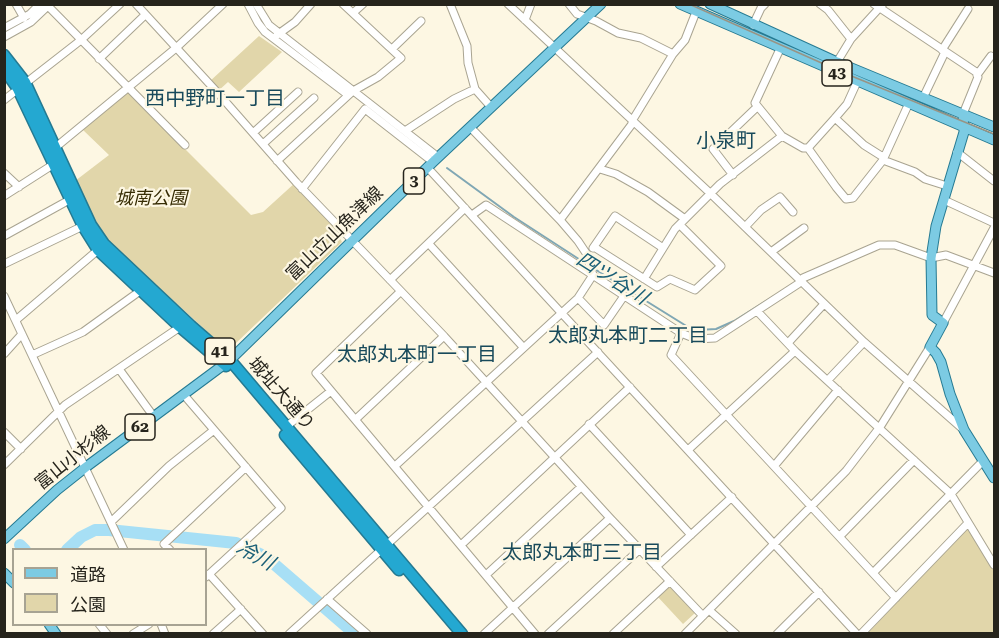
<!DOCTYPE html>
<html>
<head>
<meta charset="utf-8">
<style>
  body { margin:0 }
  #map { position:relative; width:999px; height:638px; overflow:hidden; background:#fdf7e3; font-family:"Roboto Serif","Noto Sans JP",serif }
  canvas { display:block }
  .frame { position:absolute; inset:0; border:6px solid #26241c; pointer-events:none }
  .legend { position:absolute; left:12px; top:548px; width:195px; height:78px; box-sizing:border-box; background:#fdf7e3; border:2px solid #a7a393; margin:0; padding:8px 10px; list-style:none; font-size:18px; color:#26241c }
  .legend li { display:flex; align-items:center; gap:12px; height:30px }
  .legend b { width:30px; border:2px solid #a7a393 }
</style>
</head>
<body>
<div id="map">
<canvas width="999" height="638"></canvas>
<div class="frame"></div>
<ul class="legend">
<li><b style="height:8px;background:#7ccbe3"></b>道路</li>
<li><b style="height:16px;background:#e1d6aa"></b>公園</li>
</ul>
</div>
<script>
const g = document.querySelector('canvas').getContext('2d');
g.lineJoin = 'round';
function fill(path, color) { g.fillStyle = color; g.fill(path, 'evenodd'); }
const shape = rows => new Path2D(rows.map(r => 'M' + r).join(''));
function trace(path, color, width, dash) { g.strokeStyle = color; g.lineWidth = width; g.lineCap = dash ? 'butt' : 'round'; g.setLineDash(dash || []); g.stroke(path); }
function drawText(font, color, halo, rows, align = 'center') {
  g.font = font + ' "Roboto Serif","Noto Sans JP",serif'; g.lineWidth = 4.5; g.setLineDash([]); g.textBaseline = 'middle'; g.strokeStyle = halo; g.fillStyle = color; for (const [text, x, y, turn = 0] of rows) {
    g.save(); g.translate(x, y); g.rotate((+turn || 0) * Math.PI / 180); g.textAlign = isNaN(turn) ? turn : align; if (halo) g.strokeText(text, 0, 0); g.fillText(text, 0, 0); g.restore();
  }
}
fill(shape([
  [259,36,282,52,239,92,228,82,217,92,209,82],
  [125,92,129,93,251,215,263,212,296,182,329,217,342,242,235,344,223,345,213,337,108,241,95,223,75,181,109,155,83,130],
  [966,529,970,529,994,568,994,633,867,634],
  [669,585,695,613,683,624,657,596]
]), '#e1d6aa');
trace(shape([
  [447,168,514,217,588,265],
  [593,268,688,327,698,330,716,329,734,321,774,296]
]), '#80a7b4', 2);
trace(shape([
  [252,4,260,20,268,30,328,75],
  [4,32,30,18,44,4],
  [20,545,25,550],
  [67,550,81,537,95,530,109,530,236,543,266,557,355,634]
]), '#a7dff5', 12);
const minor = shape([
  [16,4,24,18],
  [136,4,217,92,296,182,444,336,610,518,703,616],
  [248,4,258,23,265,32,348,95],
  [256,4,269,25,438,157],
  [450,4,467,46,468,63,475,89,491,107],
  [508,4,711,194,864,342,964,430],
  [820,4,828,10,851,39],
  [874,4,976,72,978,77,963,114],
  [48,6,185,145],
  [353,13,363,4],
  [525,20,531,4],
  [753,25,761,8,765,4],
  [4,28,30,14,40,4],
  [277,35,295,22,311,4],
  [4,37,31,22,50,4],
  [392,49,421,21],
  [780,49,755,103,782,136,803,148,808,148,835,118,847,104,857,82],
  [942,50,968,9],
  [673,54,685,40,696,12],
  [99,59,145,15],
  [837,62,851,39,883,4],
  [977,75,991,56],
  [923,98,945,52],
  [4,100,81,40,120,4],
  [835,118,864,145,883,157],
  [405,131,454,99,475,89],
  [253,133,298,92],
  [263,144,314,98],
  [56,147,176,48,223,4],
  [808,148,836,187,846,199,853,198,883,160,909,103],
  [957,152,994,181],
  [883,160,915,172,925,179,947,186],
  [277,161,353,91,378,77,401,58,343,4],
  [427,167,857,634],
  [600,169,616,174,648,192,685,219],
  [4,173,19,187],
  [733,175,713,149,757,107],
  [302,189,365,109,433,162],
  [4,196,54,164],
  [944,200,994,223],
  [472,215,486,205,681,333,696,339,715,338,798,284,803,278,879,245,895,245,931,258,946,255,994,273],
  [560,220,632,124,632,121,673,54,641,38,618,33,596,21,577,14,569,4],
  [745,227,761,210,780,197,793,212],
  [4,236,71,199],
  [429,244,523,347],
  [594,247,657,287,670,279,695,290,721,266,680,225],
  [593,248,615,216,663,248],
  [771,252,804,228],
  [4,264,83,226],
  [644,279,675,229,720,184,782,136],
  [390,280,465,208],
  [400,292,316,373,535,634],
  [4,296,124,550],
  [578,298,604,325,624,296],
  [757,311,795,351,951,494,994,565],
  [16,320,98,250],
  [943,323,994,228],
  [681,333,671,355,896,598],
  [788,343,824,304],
  [4,354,22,334],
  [32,355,83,332,140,291],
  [119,369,154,417],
  [828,380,864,342],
  [184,395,281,508,206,577],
  [356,419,444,336],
  [589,424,691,535],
  [287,426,331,391],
  [4,432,21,449],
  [688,450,795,351],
  [4,465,65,405,180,327],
  [775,465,838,390],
  [395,466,578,298,593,275,586,253,578,241,560,220,470,127],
  [112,521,169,466,214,430],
  [840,536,914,460],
  [461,545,630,387],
  [170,550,164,544,246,467],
  [656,567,732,497],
  [873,573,983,461],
  [209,574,263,634],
  [486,575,581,487],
  [327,599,367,634],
  [709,610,736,634],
  [99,624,107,634],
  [161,624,165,634],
  [133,634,149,624],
  [213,634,241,609],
  [289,634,598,352],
  [484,634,610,518],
  [548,634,640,549],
  [613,634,670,581],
  [685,634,846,471,880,427,930,347],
  [777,634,819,592],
  [861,634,968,523]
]);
const major = shape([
  [680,4,994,140],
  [710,4,837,62,994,127],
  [963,114,964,132,936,226,931,258,932,315,943,323,930,347,936,353,941,362,950,394,964,430,994,478],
  [4,539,57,490,86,467,230,360,433,162,601,4],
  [4,573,14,583],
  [49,624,56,634]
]);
const highway = shape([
  [4,55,25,82,91,225,104,244,191,326,230,360,462,634],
  [4,69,18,89,83,226,98,250,180,327,226,366],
  [285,435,399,570]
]);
trace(minor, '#a9a491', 9);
trace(major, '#257a92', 11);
trace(highway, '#257a92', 13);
trace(minor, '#fff', 7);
trace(major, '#7ccbe3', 9);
trace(highway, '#24a8d1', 10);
trace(shape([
  [689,4,844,73,994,134]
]), '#989485', 1.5);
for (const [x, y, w] of [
  [837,73,30],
  [414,181,21],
  [220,351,30],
  [140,427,30]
]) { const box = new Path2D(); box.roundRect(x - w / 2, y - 13, w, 26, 4.5); g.fillStyle = '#fdf7e3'; g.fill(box); trace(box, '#26241c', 1.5); }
drawText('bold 16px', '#26241c', null, [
  ["43",837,73],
  ["3",414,181],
  ["41",220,351],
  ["62",140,427]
]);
drawText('italic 18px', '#372d05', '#fdf7e3', [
  ["城南公園",151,199]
]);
drawText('18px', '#26241c', '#fdf7e3', [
  ["富山立山魚津線",335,234,-44],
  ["城址大通り",281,394,49],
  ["富山小杉線",73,458,-39]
]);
drawText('20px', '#184a5b', '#fdf7e3', [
  ["西中野町一丁目",215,99],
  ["小泉町",726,141],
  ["太郎丸本町二丁目",628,336],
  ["太郎丸本町一丁目",417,355],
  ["太郎丸本町三丁目",582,553]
]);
drawText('italic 20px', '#1b6077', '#fdf7e3', [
  ["四ツ谷川",612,279,32],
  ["冷川",255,556,28]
]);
</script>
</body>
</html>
